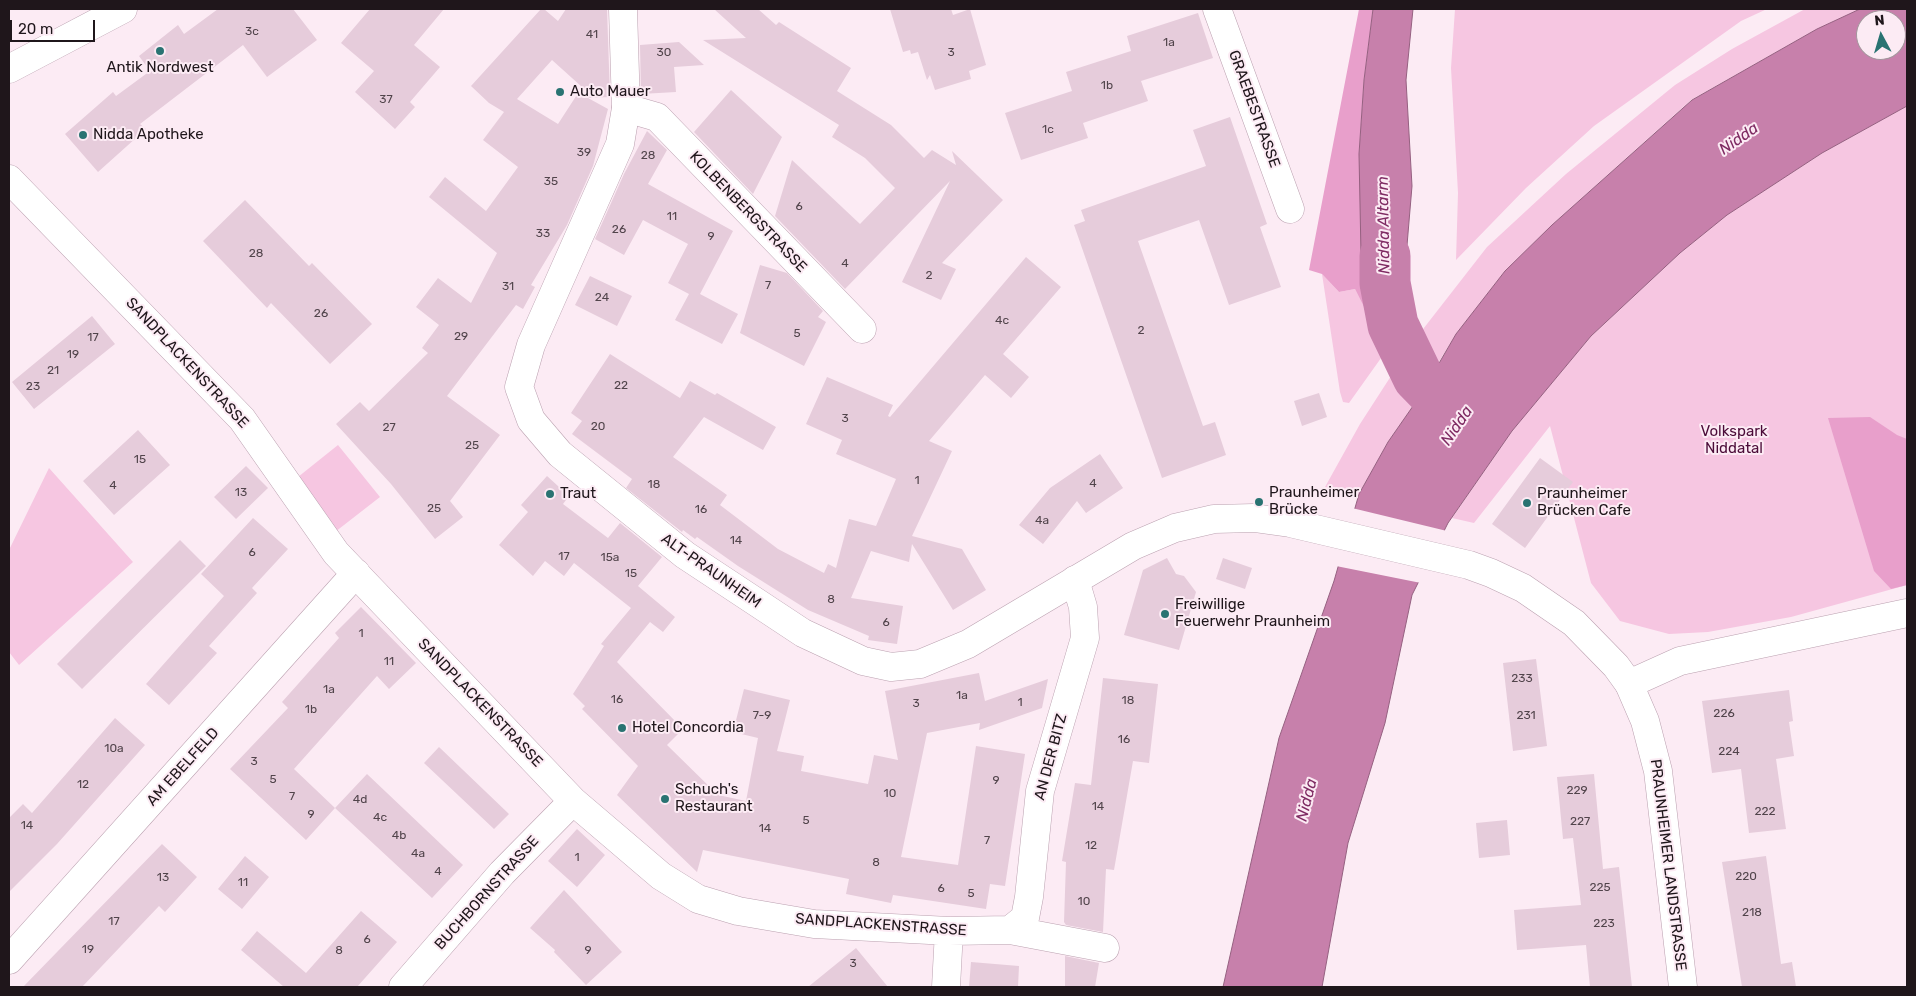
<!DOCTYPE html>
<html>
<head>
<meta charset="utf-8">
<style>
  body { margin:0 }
  #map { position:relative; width:1916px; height:996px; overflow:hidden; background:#fcebf4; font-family:Rubik,sans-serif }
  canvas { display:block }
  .frame { position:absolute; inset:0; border:10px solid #1f161b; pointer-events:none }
  .north { position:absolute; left:1856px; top:10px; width:50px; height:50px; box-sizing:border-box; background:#fcebf4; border:1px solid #a4969d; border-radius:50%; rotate:354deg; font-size:14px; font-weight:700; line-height:20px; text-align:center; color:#1f161b }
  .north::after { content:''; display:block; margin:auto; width:18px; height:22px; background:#297372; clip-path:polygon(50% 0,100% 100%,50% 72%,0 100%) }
  .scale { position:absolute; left:10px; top:20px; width:85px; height:22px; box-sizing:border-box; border:2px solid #1f161b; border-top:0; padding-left:6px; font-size:15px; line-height:18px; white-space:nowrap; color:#1f161b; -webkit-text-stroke:4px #fcebf4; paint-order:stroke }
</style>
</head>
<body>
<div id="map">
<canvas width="1916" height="996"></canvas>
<div class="frame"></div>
<div class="north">N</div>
<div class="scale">20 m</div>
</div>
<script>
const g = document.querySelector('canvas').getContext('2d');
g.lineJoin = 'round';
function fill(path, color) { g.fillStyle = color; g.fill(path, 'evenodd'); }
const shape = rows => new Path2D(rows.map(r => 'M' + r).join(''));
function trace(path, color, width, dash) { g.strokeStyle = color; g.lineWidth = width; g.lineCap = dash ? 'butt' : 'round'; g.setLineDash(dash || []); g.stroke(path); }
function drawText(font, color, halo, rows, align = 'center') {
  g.font = font + ' Rubik,sans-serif'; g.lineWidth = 4; g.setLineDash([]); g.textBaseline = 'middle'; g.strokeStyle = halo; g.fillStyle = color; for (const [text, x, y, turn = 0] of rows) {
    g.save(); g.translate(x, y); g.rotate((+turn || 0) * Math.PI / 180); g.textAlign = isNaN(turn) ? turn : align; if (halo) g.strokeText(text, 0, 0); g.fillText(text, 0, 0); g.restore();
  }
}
fill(shape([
  [1455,9,1767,9,1741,21,1594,126,1526,188,1456,260,1458,193,1451,68],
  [1805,9,1860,9,1817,29,1691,100,1552,225,1505,271,1456,334,1432,373,1420,333,1487,247,1566,174,1675,85,1732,49],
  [1907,106,1907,585,1791,617,1708,632,1669,634,1620,621,1591,583,1550,426,1474,523,1452,518,1512,431,1591,336,1680,253,1727,215,1822,153],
  [1322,274,1339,292,1355,289,1374,327,1401,330,1349,403,1343,402,1340,392],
  [1402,359,1420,396,1388,442,1359,494,1325,487,1360,424],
  [338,445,380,497,335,532,293,481],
  [49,468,133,562,19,665,9,652,9,550]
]), '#f6c6e1');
fill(shape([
  [1359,9,1373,9,1364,80,1359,154,1374,327,1355,289,1339,292,1322,274,1309,270],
  [1870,417,1897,435,1907,439,1907,585,1891,589,1874,571,1828,418]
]), '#e89fcb');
const water = shape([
  [1373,9,1413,9,1406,80,1412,186,1405,269,1393,325,1374,323,1361,254,1359,154,1364,80,1373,9],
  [1860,9,1907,9,1907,106,1822,153,1727,215,1680,253,1591,336,1512,431,1448,523,1412,595,1385,723,1348,843,1322,987,1223,987,1279,738,1334,581,1359,494,1388,442,1420,396,1456,334,1505,271,1552,225,1692,100,1817,29,1860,9],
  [1866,20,1896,20,1896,50,1866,50,1866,20]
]);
fill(water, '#c780ab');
trace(water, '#956080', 1);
fill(shape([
  [1352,508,1447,531,1421,583,1336,566]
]), '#fcebf4');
trace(shape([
  [1385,256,1385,283,1393,325,1418,377,1458,418]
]), '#c780ab', 51);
fill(shape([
  [218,9,293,9,317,40,267,77,243,45,140,124,146,129,98,172,65,134,113,92,116,96,150,71,139,56,178,25,184,34],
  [370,9,444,9,414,45,440,67,410,102,415,107,395,129,355,92,374,71,341,43],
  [541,9,544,9,558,21,566,9,607,9,610,97,588,98,608,109,593,166,567,225,531,285,535,287,523,309,516,305,447,396,500,435,450,501,463,517,435,539,391,484,336,424,360,402,369,411,428,353,422,348,439,325,416,307,438,278,471,303,497,253,429,197,445,177,486,211,518,167,483,140,504,112,489,103,471,86],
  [552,60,582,87,558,124,517,99],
  [714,9,758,9,776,25,779,22,851,68,837,91,891,125,924,158,932,150,956,165,952,151,1003,200,942,263,956,269,941,300,902,282,950,181,845,289,775,216,792,160,860,224,895,188,865,158,832,137,839,125,703,40,746,38],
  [890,9,951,9,953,15,970,9,986,65,969,71,971,79,935,90,930,75,927,80,918,52,911,54,910,50,903,52],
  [1198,13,1213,58,1141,81,1148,101,1083,123,1088,138,1021,160,1005,113,1072,91,1066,72,1131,51,1127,36],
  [679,42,704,65,674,67,676,92,641,94,640,45],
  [731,90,782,137,753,194,694,132],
  [1230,117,1267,224,1260,227,1281,287,1229,305,1199,220,1138,241,1203,426,1215,422,1226,455,1162,478,1074,225,1085,221,1081,210,1206,166,1193,130],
  [647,131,667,150,648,184,733,231,700,294,738,314,722,344,675,320,689,294,668,283,688,244,643,220,624,255,595,239,624,174],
  [245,200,309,266,312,263,372,324,330,364,271,303,267,308,203,241],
  [1026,257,1061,287,1003,354,1029,377,1011,398,985,375,929,441,952,451,912,536,962,549,986,590,953,610,912,544,909,562,871,551,851,598,903,606,897,644,868,640,869,636,808,610,738,566,697,537,695,539,683,530,682,532,626,488,632,479,572,434,582,421,571,413,610,354,680,398,690,381,715,395,717,393,776,427,763,450,704,417,673,457,727,495,720,505,778,549,824,573,828,564,836,568,849,519,876,526,896,479,836,454,842,440,806,424,827,377,893,405,888,416,890,417],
  [760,265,787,273,823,311,818,317,826,322,804,366,740,333],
  [590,276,632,296,617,326,575,305],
  [92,316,115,344,34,409,12,382],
  [1319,393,1327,417,1302,426,1294,401],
  [138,430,170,465,114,515,83,481],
  [1100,454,1123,488,1086,513,1077,501,1043,544,1019,525,1050,488],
  [1540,458,1573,482,1525,548,1492,524],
  [246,466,268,488,236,519,214,497],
  [547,476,569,496,563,504,608,538,620,523,662,557,638,586,675,617,663,632,650,622,617,662,683,729,667,745,718,795,746,801,758,738,733,732,744,689,790,700,777,751,804,756,801,771,868,784,874,755,898,760,885,691,979,673,985,701,1048,679,1042,708,979,730,980,723,927,733,901,857,958,865,976,746,1025,754,1005,886,990,884,986,909,893,895,891,903,846,894,849,879,703,850,697,872,617,795,638,766,582,709,585,706,573,694,604,646,601,644,631,608,574,563,564,576,545,561,533,576,499,545,528,512,521,505],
  [253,518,288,549,252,588,257,593,209,646,217,653,169,705,146,684,224,596,201,574],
  [180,540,206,566,82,689,57,664],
  [1167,558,1176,574,1184,576,1196,592,1179,650,1124,635,1143,570],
  [1223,558,1252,568,1245,589,1216,579],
  [361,607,416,663,389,689,377,676,294,769,335,808,367,774,444,847,463,865,432,898,335,808,306,840,230,769,288,708,282,702,339,638,335,633],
  [1536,659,1547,746,1513,751,1503,663],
  [1103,678,1158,684,1149,763,1133,761,1114,870,1106,869,1103,932,1066,925,1064,922,1066,862,1062,861,1075,783,1091,785],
  [1789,690,1793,721,1789,722,1794,756,1776,759,1786,829,1749,833,1741,769,1712,773,1702,701],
  [115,718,145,745,57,844,9,892,9,818,23,804,32,813],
  [439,747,509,814,494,829,424,763],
  [1594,774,1603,869,1619,867,1632,987,1590,987,1586,945,1517,950,1514,910,1581,905,1573,838,1563,839,1557,777],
  [1507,820,1510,855,1479,858,1476,823],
  [577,829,605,855,577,887,548,861],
  [162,844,197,877,165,912,159,906,82,987,23,987],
  [245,856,269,877,242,909,218,889],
  [1766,856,1781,964,1792,962,1796,987,1742,987,1722,862],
  [564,890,622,952,586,985,554,952,555,950,530,928],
  [361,911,397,942,357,987,284,987,241,950,257,931,306,973],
  [856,948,888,987,808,987],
  [1065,956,1099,963,1095,987,1065,987],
  [971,962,1019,966,1018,987,969,987]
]), '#e6ccdb');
const street = shape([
  [1217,9,1290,209],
  [626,108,657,117,862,329],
  [9,179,242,419,336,553,573,801,661,876,698,899,738,911,814,924,949,931,1010,930,1105,948],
  [1629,684,1680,661,1907,613],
  [1010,930,1025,918,1029,897,1040,791,1085,638,1083,607,1075,580],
  [9,960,356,573],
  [403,987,502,873,573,801],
  [946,987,949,931]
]);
const secondary = shape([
  [623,9,626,108,620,144,531,345,519,387,531,420,560,454,685,555,803,633,863,661,891,667,920,664,968,644,1133,546,1175,528,1214,519,1254,518,1290,523,1469,565,1491,573,1523,588,1574,623,1616,666,1629,684,1645,721,1658,771,1683,987],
  [9,69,123,9]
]);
trace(street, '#bba1b0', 29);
trace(secondary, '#bba1b0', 29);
trace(street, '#fff', 28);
trace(secondary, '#fff', 28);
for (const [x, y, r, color] of [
  [160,51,5,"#297372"],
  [560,92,5,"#297372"],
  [83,135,5,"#297372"],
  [550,494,5,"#297372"],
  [1259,502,5,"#297372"],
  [1527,503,5,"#297372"],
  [1165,614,5,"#297372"],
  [622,728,5,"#297372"],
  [665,799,5,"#297372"]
]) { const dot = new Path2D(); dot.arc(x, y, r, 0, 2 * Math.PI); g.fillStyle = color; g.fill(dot); trace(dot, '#fcebf4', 2); }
drawText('12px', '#51444b', null, [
  ["3c",252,32],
  ["41",592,35],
  ["1a",1169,43],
  ["30",664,53],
  ["3",951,53],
  ["1b",1107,86],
  ["37",386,100],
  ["1c",1048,130],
  ["39",584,153],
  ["28",648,156],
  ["35",551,182],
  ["6",799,207],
  ["11",672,217],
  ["26",619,230],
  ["33",543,234],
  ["9",711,237],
  ["28",256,254],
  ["4",845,264],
  ["2",929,276],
  ["7",768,286],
  ["31",508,287],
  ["24",602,298],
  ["26",321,314],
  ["4c",1002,321],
  ["2",1141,331],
  ["5",797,334],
  ["29",461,337],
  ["17",93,338],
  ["19",73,355],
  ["21",53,371],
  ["22",621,386],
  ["23",33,387],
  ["3",845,419],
  ["20",598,427],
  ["27",389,428],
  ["25",472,446],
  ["15",140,460],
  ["1",917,481],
  ["4",1093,484],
  ["18",654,485],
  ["4",113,486],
  ["13",241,493],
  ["25",434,509],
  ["16",701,510],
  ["4a",1042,521],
  ["14",736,541],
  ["6",252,553],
  ["17",564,557],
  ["15a",610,558],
  ["15",631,574],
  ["8",831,600],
  ["6",886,623],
  ["1",361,634],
  ["11",389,662],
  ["233",1522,679],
  ["1a",329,690],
  ["1a",962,696],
  ["16",617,700],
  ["18",1128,701],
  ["1",1020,703],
  ["3",916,704],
  ["1b",311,710],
  ["226",1724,714],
  ["7-9",762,716],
  ["231",1526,716],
  ["16",1124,740],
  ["10a",114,749],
  ["224",1729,752],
  ["3",254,762],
  ["5",273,780],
  ["9",996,781],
  ["12",83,785],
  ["229",1577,791],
  ["10",890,794],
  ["7",292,797],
  ["4d",360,800],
  ["14",1098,807],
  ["222",1765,812],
  ["9",311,815],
  ["4c",380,818],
  ["5",806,821],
  ["227",1580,822],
  ["14",27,826],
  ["14",765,829],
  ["4b",399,836],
  ["7",987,841],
  ["12",1091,846],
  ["4a",418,854],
  ["1",577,858],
  ["8",876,863],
  ["4",438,872],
  ["220",1746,877],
  ["13",163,878],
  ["11",243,883],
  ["225",1600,888],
  ["6",941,889],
  ["5",971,894],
  ["10",1084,902],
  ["218",1752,913],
  ["17",114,922],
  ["223",1604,924],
  ["6",367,940],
  ["19",88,950],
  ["8",339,951],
  ["9",588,951],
  ["3",853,964]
]);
drawText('15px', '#1f161b', '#fcebf4', [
  ["Antik Nordwest",160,68,"center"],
  ["Auto Mauer",570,92],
  ["Nidda Apotheke",93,135],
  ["Praunheimer",1269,493],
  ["Brücke",1269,510],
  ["Traut",560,494],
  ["Praunheimer",1537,494],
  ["Brücken Cafe",1537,511],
  ["Freiwillige",1175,605],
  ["Feuerwehr Praunheim",1175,622],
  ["Hotel Concordia",632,728],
  ["Schuch's",675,790],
  ["Restaurant",675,807]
], 'left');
drawText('15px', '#1f161b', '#fcebf4', [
  ["GRAEBESTRASSE",1254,109,70],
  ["KOLBENBERGSTRASSE",748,212,46],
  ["SANDPLACKENSTRASSE",187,363,47],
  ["ALT-PRAUNHEIM",711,571,35],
  ["SANDPLACKENSTRASSE",480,703,46],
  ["AN DER BITZ",1051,757,-75],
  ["AM EBELFELD",183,767,-48],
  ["PRAUNHEIMER LANDSTRASSE",1668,865,83],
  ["BUCHBORNSTRASSE",487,893,-48],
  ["SANDPLACKENSTRASSE",881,925,4]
]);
drawText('15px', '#4b0b38', '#fcebf4', [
  ["Volkspark",1734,432],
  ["Niddatal",1734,449]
]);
drawText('italic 16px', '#7f2b63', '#fcebf4', [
  ["Nidda",1739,139,-35],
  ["Nidda Altarm",1384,225,-91],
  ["Nidda",1457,426,-56],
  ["Nidda",1307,800,-76]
]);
</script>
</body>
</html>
